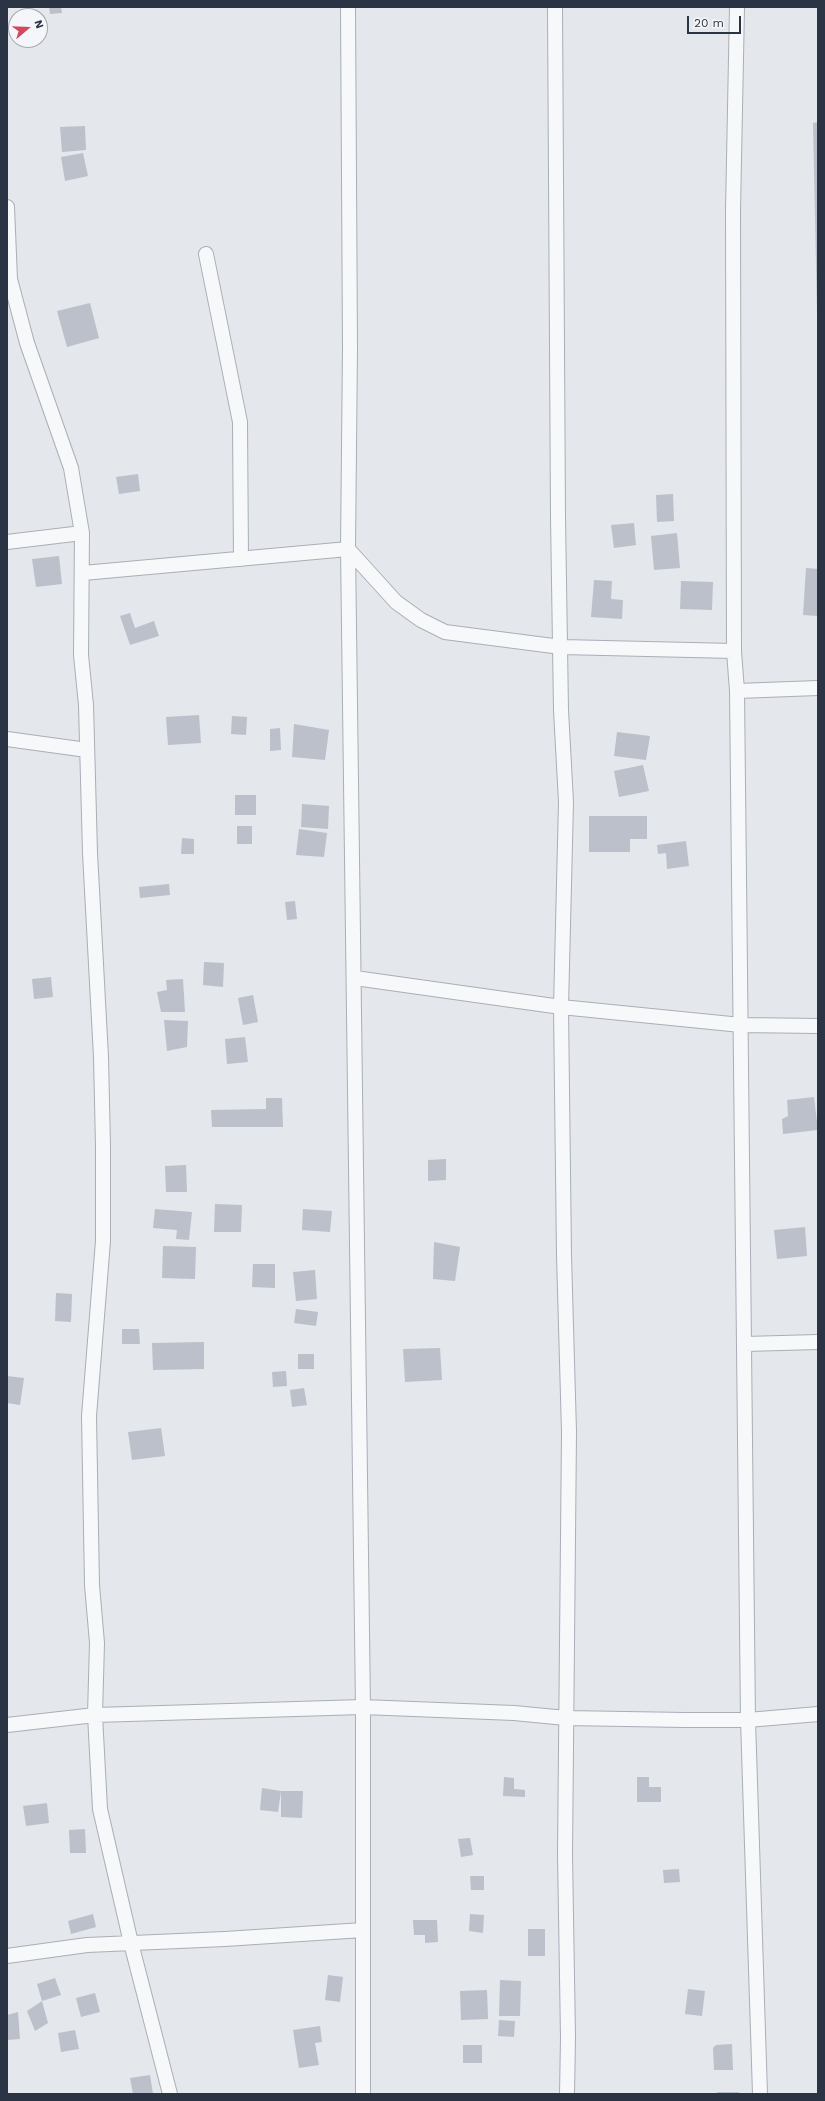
<!DOCTYPE html>
<html>
<head>
<meta charset="utf-8">
<style>
  body { margin:0 }
  #map { position:relative; width:825px; height:2101px; overflow:hidden; background:#e4e7ec; font-family:"Work Sans",sans-serif }
  canvas { display:block }
  .frame { position:absolute; inset:0; border:8px solid #2b3445; pointer-events:none }
  .north { position:absolute; left:8px; top:8px; width:40px; height:40px; box-sizing:border-box; background:#f4f6f9; border:1px solid #a4a8b1; border-radius:50%; rotate:71deg; font-size:11px; font-weight:700; line-height:16px; text-align:center; color:#2b3445 }
  .north::after { content:''; display:block; margin:auto; width:14px; height:18px; background:#d1495b; clip-path:polygon(50% 0,100% 100%,50% 72%,0 100%) }
  .scale { position:absolute; left:687px; top:16px; width:54px; height:18px; box-sizing:border-box; border:2px solid #2b3445; border-top:0; padding-left:5px; font-size:12px; line-height:14px; white-space:nowrap; color:#2b3445; -webkit-text-stroke:3px #f4f6f9; paint-order:stroke }
</style>
</head>
<body>
<div id="map">
<canvas width="825" height="2101"></canvas>
<div class="frame"></div>
<div class="north">N</div>
<div class="scale">20 m</div>
</div>
<script>
const g = document.querySelector('canvas').getContext('2d');
g.lineJoin = 'round';
function fill(path, color) { g.fillStyle = color; g.fill(path, 'evenodd'); }
const shape = rows => new Path2D(rows.map(r => 'M' + r).join(''));
function trace(path, color, width, dash) { g.strokeStyle = color; g.lineWidth = width; g.lineCap = dash ? 'butt' : 'round'; g.setLineDash(dash || []); g.stroke(path); }
fill(shape([
  [49,7,61,7,62,13,50,14],
  [818,122,818,313,817,313,813,123],
  [85,126,86,150,62,152,60,127],
  [83,153,88,176,65,181,61,157],
  [90,303,99,338,67,347,57,311],
  [138,474,140,491,119,494,116,477],
  [673,494,674,521,657,522,656,495],
  [634,523,636,545,614,548,611,525],
  [677,533,680,568,654,570,651,536],
  [59,556,62,584,36,587,32,559],
  [806,568,818,569,818,616,803,615],
  [594,580,612,581,611,599,623,600,622,619,591,617],
  [681,581,713,582,712,610,680,609],
  [130,613,135,628,154,621,159,636,130,645,120,616],
  [199,715,201,743,168,745,166,717],
  [232,716,247,717,246,735,231,734],
  [294,724,329,730,325,760,292,757],
  [280,728,281,750,270,751,270,729],
  [617,732,650,736,646,760,614,756],
  [643,765,649,791,619,797,614,771],
  [235,795,256,795,256,815,235,815],
  [302,804,329,806,328,829,301,827],
  [589,816,647,816,647,839,630,839,630,852,589,852],
  [237,826,252,826,252,844,237,844],
  [299,829,327,833,324,857,296,855],
  [182,838,194,839,194,854,181,854],
  [686,841,689,866,667,869,666,853,658,854,657,845],
  [169,884,170,895,140,898,139,887],
  [295,901,297,919,287,920,285,902],
  [204,962,224,963,223,987,203,985],
  [51,977,53,997,34,999,32,979],
  [183,979,185,1012,161,1012,157,992,167,990,166,980],
  [253,995,258,1022,243,1025,238,998],
  [164,1020,188,1021,187,1047,167,1051],
  [245,1037,248,1062,227,1064,225,1039],
  [814,1097,818,1130,783,1134,782,1119,788,1116,787,1100],
  [266,1098,282,1098,283,1127,212,1127,211,1110,266,1109],
  [446,1159,446,1180,428,1181,428,1160],
  [186,1165,187,1192,166,1192,165,1166],
  [215,1204,242,1205,241,1232,214,1232],
  [155,1209,192,1212,189,1240,176,1239,177,1230,153,1228],
  [303,1209,332,1211,330,1232,302,1230],
  [805,1227,807,1256,777,1259,774,1230],
  [434,1242,460,1247,455,1281,433,1279],
  [163,1246,196,1247,195,1279,162,1278],
  [253,1264,275,1264,275,1288,252,1287],
  [315,1270,317,1299,296,1301,293,1272],
  [56,1293,72,1294,71,1322,55,1321],
  [296,1309,318,1312,316,1326,294,1323],
  [122,1329,139,1329,140,1344,122,1344],
  [204,1342,204,1369,153,1370,152,1343],
  [440,1348,442,1380,405,1382,403,1349],
  [298,1354,314,1354,314,1369,298,1369],
  [286,1371,287,1386,273,1387,272,1372],
  [7,1376,24,1378,20,1405,7,1403],
  [304,1388,307,1405,292,1407,290,1390],
  [161,1428,165,1456,132,1460,128,1432],
  [504,1777,514,1778,514,1789,525,1790,525,1797,503,1796],
  [637,1777,649,1777,649,1787,661,1787,661,1802,637,1802],
  [262,1788,281,1791,278,1812,260,1810],
  [281,1791,303,1791,302,1818,281,1817],
  [47,1803,49,1823,26,1826,23,1806],
  [85,1829,86,1853,70,1853,69,1830],
  [470,1838,473,1855,461,1857,458,1839],
  [679,1869,680,1882,664,1883,663,1870],
  [470,1876,484,1876,484,1890,471,1890],
  [93,1914,96,1927,71,1934,68,1921],
  [470,1914,484,1915,483,1933,469,1931],
  [413,1920,437,1920,438,1942,425,1943,425,1935,414,1935],
  [528,1929,545,1929,545,1956,528,1956],
  [328,1975,343,1977,340,2002,325,2000],
  [55,1978,61,1995,42,2001,48,2023,35,2031,27,2011,42,2001,37,1984],
  [500,1980,521,1981,520,2016,499,2016],
  [688,1989,705,1991,702,2016,685,2014],
  [487,1990,488,2019,461,2020,460,1991],
  [95,1993,100,2012,81,2017,76,1998],
  [18,2012,20,2039,7,2040,7,2015],
  [499,2020,515,2021,514,2037,498,2036],
  [320,2026,322,2042,315,2043,319,2065,299,2068,293,2030],
  [75,2030,79,2049,61,2052,58,2033],
  [732,2044,733,2070,714,2070,713,2048,716,2045],
  [463,2045,482,2045,482,2063,463,2063],
  [150,2075,153,2094,133,2094,130,2078],
  [717,2092,739,2092,739,2094,717,2094]
]), '#bbc0ca');
const street = shape([
  [348,7,350,348,348,549,363,1707,363,2094],
  [555,7,558,517,561,710,566,802,561,1007,564,1255,569,1432,565,1854,568,2038,567,2094],
  [737,7,733,211,734,651,737,691,748,1720,760,2094],
  [7,207,10,279,27,343,71,468,82,533,81,655,86,705,90,853,101,1057,103,1146,103,1241,89,1416,92,1585,97,1643,95,1715,100,1809,131,1943,170,2094],
  [206,254,240,422,241,559],
  [7,542,82,533],
  [83,573,348,549,396,602,421,620,445,632,561,647,734,651],
  [737,691,818,688],
  [7,739,87,750],
  [355,978,561,1007,741,1025,818,1026],
  [745,1344,818,1342],
  [7,1725,95,1715,363,1707,514,1713,566,1718,685,1720,748,1720,818,1714],
  [7,1956,87,1945,225,1939,363,1930]
]);
trace(street, '#a9aeb7', 16);
trace(street, '#f7f8fa', 14);
</script>
</body>
</html>
